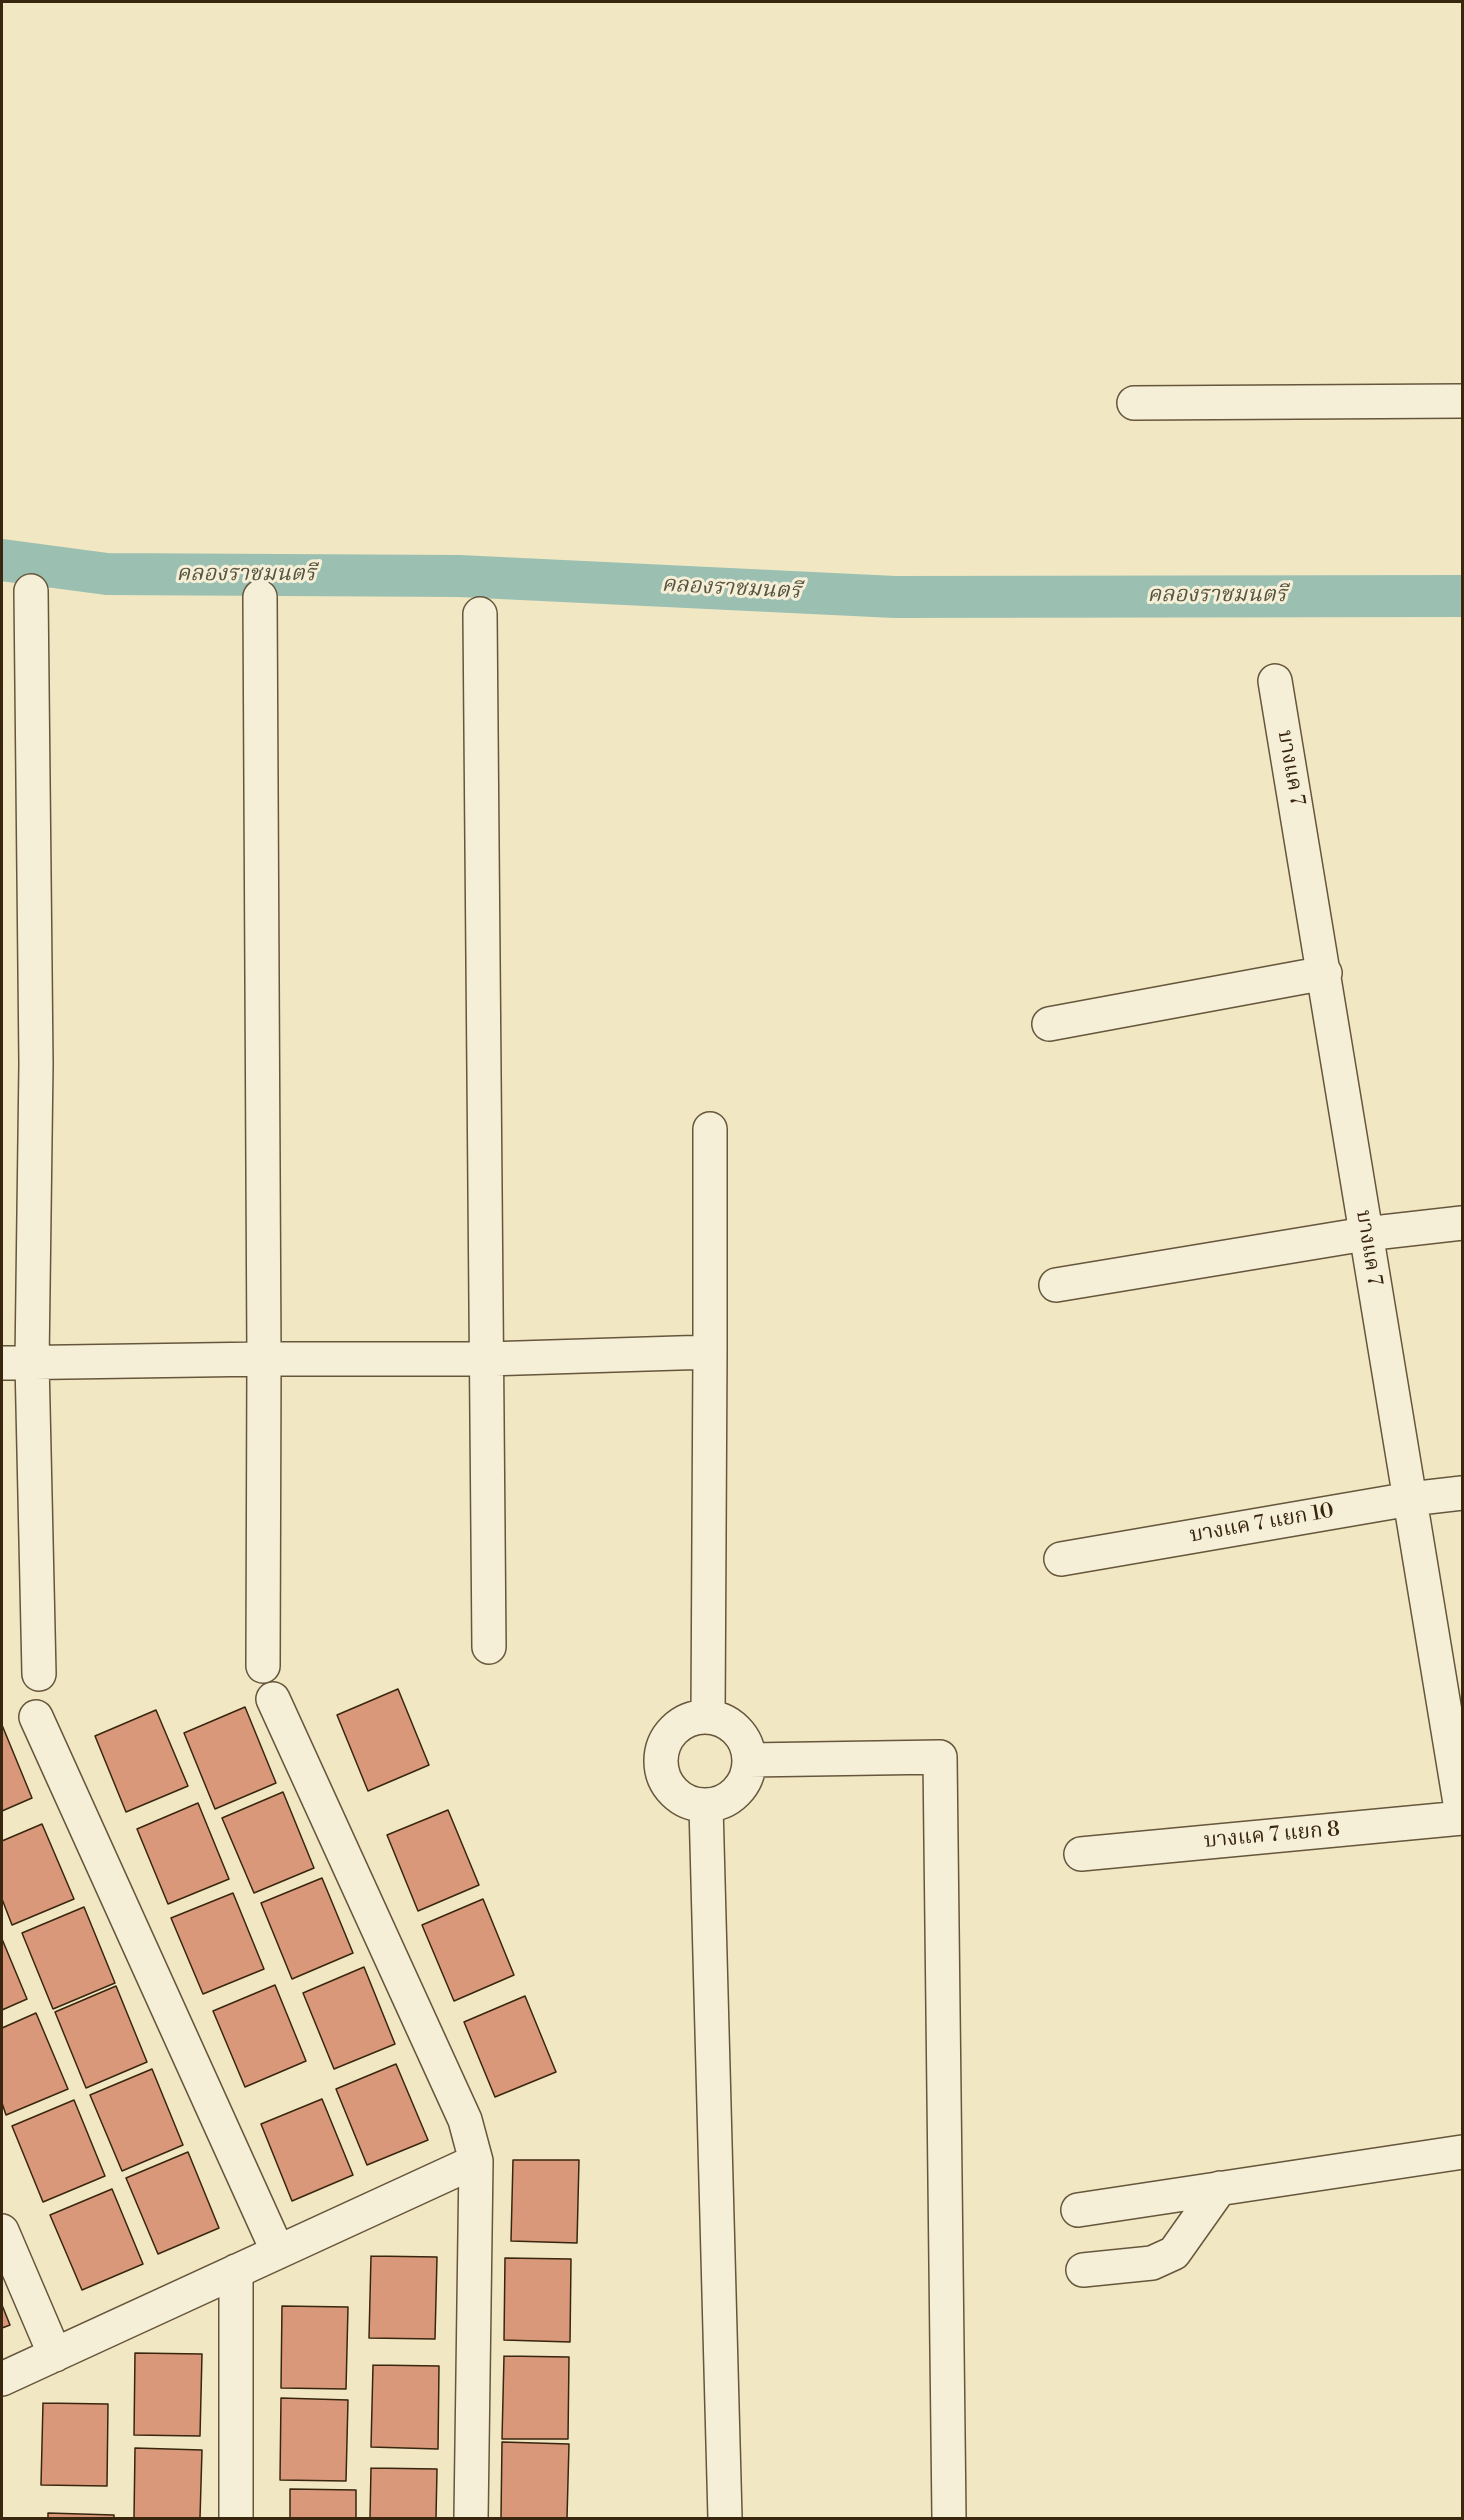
<!DOCTYPE html>
<html>
<head>
<meta charset="utf-8">
<style>
  body { margin:0 }
  #map { position:relative; width:1464px; height:2520px; overflow:hidden; background:#f1e7c3; font-family:"Libre Bodoni",serif }
  canvas { display:block }
  .frame { position:absolute; inset:0; border:3px solid #38260e; pointer-events:none }
</style>
</head>
<body>
<div id="map">
<canvas width="1464" height="2520"></canvas>
<div class="frame"></div>
</div>
<script>
const g = document.querySelector('canvas').getContext('2d');
g.lineJoin = 'round';
const shape = rows => new Path2D(rows.map(r => 'M' + r).join(''));
function trace(path, color, width, dash) { g.strokeStyle = color; g.lineWidth = width; g.lineCap = dash ? 'butt' : 'round'; g.setLineDash(dash || []); g.stroke(path); }
function fill(path, color) { g.fillStyle = color; g.fill(path, 'evenodd'); }
function drawText(font, color, halo, rows, align = 'center') {
  g.font = font + ' "Libre Bodoni","Noto Serif Thai",serif'; g.lineWidth = 6; g.setLineDash([]); g.textBaseline = 'middle'; g.strokeStyle = halo; g.fillStyle = color; for (const [text, x, y, turn = 0] of rows) {
    g.save(); g.translate(x, y); g.rotate((+turn || 0) * Math.PI / 180); g.textAlign = isNaN(turn) ? turn : align; if (halo) g.strokeText(text, 0, 0); g.fillText(text, 0, 0); g.restore();
  }
}
trace(shape([
  [2,560,107,574,459,576,895,597,1462,596]
]), '#9bc0b2', 42);
const building = shape([
  [398,1689,429,1765,368,1791,337,1715,398,1689],
  [245,1707,276,1783,215,1809,184,1733,245,1707],
  [156,1710,188,1786,126,1812,95,1736,156,1710],
  [2,1725,32,1798,2,1811,2,1725],
  [283,1792,314,1868,254,1893,222,1818,283,1792],
  [198,1803,229,1879,168,1904,137,1829,198,1803],
  [448,1810,479,1885,418,1911,387,1835,448,1810],
  [42,1824,74,1899,12,1925,2,1899,2,1841,42,1824],
  [322,1878,353,1953,292,1979,261,1903,322,1878],
  [233,1893,264,1969,203,1994,171,1918,233,1893],
  [483,1899,514,1975,454,2001,422,1925,483,1899],
  [84,1907,115,1983,53,2009,22,1933,84,1907],
  [2,1939,27,1999,2,2010,2,1939],
  [364,1967,395,2044,334,2069,303,1993,364,1967],
  [275,1985,306,2061,245,2087,213,2011,275,1985],
  [116,1986,147,2062,86,2088,55,2012,116,1986],
  [525,1996,556,2072,495,2097,464,2022,525,1996],
  [36,2013,68,2089,6,2115,2,2103,2,2028,36,2013],
  [396,2064,428,2140,367,2165,336,2089,396,2064],
  [152,2069,183,2145,122,2171,90,2095,152,2069],
  [322,2099,353,2175,292,2201,261,2124,322,2099],
  [74,2100,105,2176,43,2202,12,2126,74,2100],
  [188,2152,219,2228,158,2254,126,2178,188,2152],
  [513,2160,579,2160,577,2243,511,2241,513,2160],
  [112,2189,143,2264,82,2290,50,2215,112,2189],
  [371,2256,437,2257,435,2339,369,2338,371,2256],
  [505,2258,571,2259,570,2342,504,2340,505,2258],
  [2,2305,10,2325,2,2328,2,2305],
  [282,2306,348,2307,346,2389,281,2388,282,2306],
  [135,2353,202,2354,200,2436,134,2435,135,2353],
  [504,2356,569,2357,568,2439,502,2439,504,2356],
  [373,2365,439,2366,438,2449,371,2447,373,2365],
  [281,2398,348,2400,346,2481,280,2480,281,2398],
  [43,2403,108,2404,107,2486,41,2485,43,2403],
  [502,2442,569,2444,567,2518,501,2518,502,2442],
  [135,2448,202,2450,200,2518,134,2518,135,2448],
  [371,2468,437,2469,436,2518,370,2518,371,2468],
  [290,2489,356,2490,356,2518,290,2518,290,2489],
  [48,2513,114,2515,114,2518,48,2518,48,2513]
]);
fill(building, '#da987b');
trace(building, '#38260e', 1.5);
const minor = shape([
  [1134,403,1462,401],
  [31,591,36,1064,32,1362,39,1674],
  [480,614,489,1647],
  [1275,681,1462,1815],
  [1049,1024,1325,973],
  [1056,1285,1365,1234,1462,1223],
  [710,1352,710,1129],
  [2,1363,264,1359,260,597],
  [1061,1559,1410,1499,1462,1493],
  [263,1666,264,1359,487,1359,710,1352,708,1717],
  [273,1699,465,2120,476,2161,471,2518],
  '661 1761a44 44 0 1 1 88 0a44 44 0 1 1-88 0Z',
  [36,1717,278,2252],
  [749,1760,940,1757,949,2518],
  [706,1806,725,2518],
  [1081,1854,1462,1818],
  [1078,2210,1462,2152],
  [2,2231,55,2355],
  [1083,2270,1152,2263,1174,2253,1220,2188],
  [2,2379,476,2161],
  [236,2518,236,2271]
]);
trace(minor, '#66563b', 36);
trace(minor, '#f6efd8', 33);
drawText('21px', '#38260e', '#f6efd8', [
  ["บางแค 7",1290,768,80],
  ["บางแค 7",1368,1248,81],
  ["บางแค 7 แยก 10",1262,1524,-10],
  ["บางแค 7 แยก 8",1272,1836,-5]
]);
drawText('italic 22px', '#56543f', '#f6efd8', [
  ["คลองราชมนตรี",246,575],
  ["คลองราชมนตรี",731,589,3],
  ["คลองราชมนตรี",1217,596]
]);
</script>
</body>
</html>
